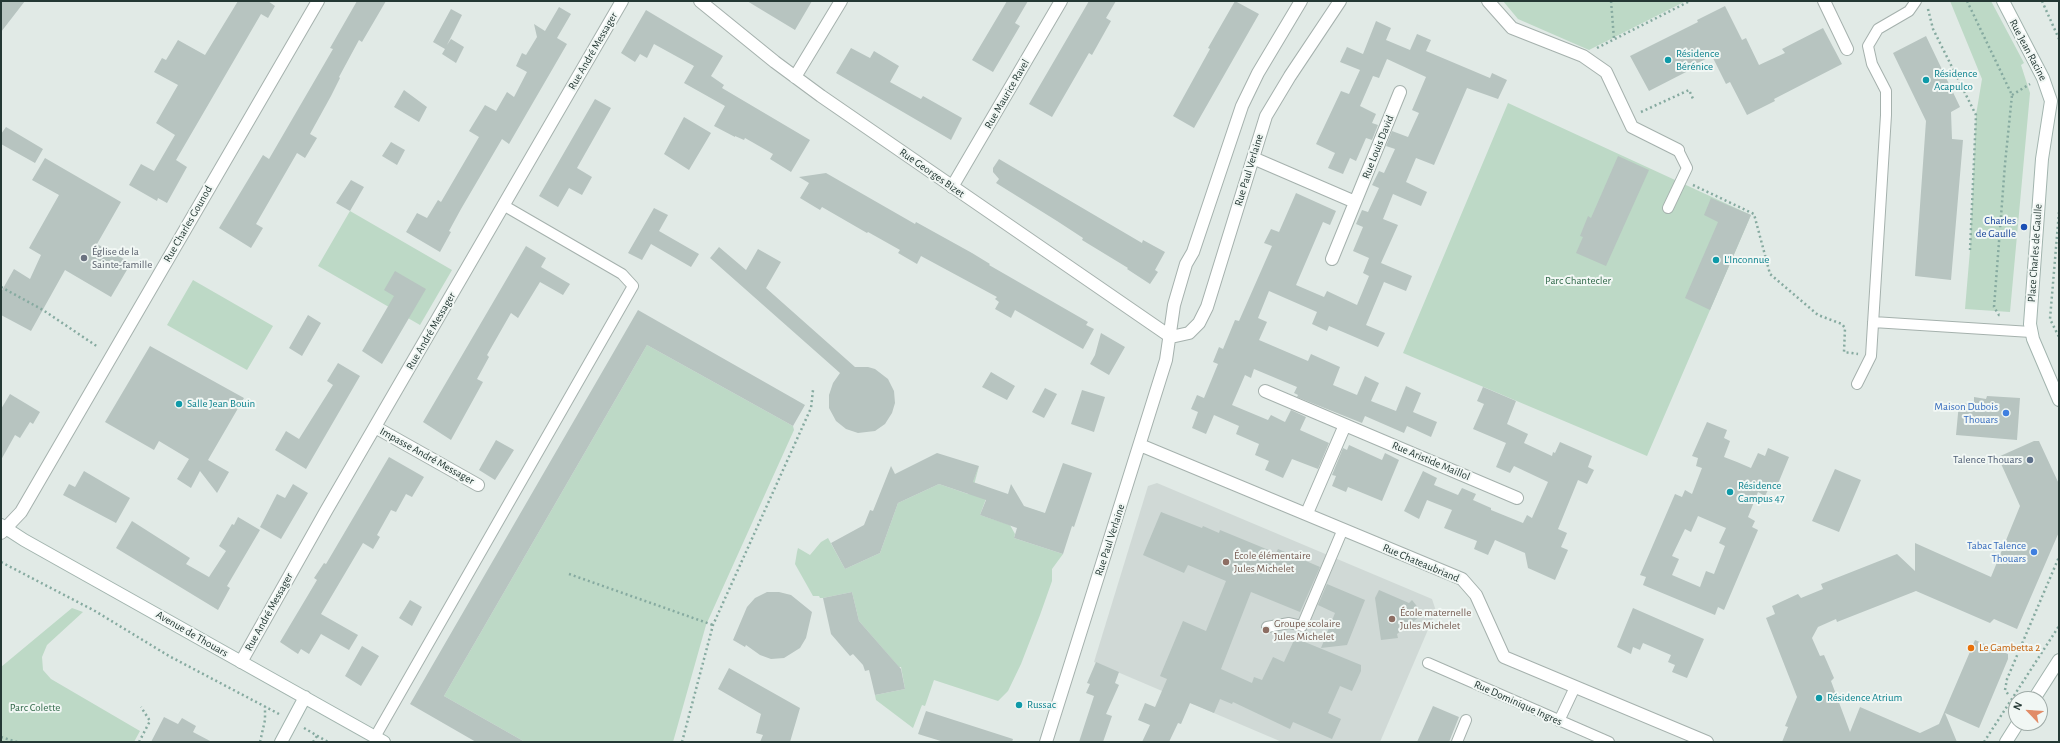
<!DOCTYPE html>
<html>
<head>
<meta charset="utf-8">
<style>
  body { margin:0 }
  #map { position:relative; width:2060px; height:743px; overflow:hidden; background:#e1eae6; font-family:"Alegreya Sans",sans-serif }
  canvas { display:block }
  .frame { position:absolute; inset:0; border:2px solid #243834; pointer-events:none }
  .north { position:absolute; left:2008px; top:691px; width:40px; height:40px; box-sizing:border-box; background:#f1f7f4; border:1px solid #9faba7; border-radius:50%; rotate:295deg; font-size:11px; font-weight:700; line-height:16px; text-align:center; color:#243834 }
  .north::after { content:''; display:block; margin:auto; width:14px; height:18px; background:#e18c68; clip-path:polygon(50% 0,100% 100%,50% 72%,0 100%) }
</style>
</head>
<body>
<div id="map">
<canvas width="2060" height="743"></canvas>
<div class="frame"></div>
<div class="north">N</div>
</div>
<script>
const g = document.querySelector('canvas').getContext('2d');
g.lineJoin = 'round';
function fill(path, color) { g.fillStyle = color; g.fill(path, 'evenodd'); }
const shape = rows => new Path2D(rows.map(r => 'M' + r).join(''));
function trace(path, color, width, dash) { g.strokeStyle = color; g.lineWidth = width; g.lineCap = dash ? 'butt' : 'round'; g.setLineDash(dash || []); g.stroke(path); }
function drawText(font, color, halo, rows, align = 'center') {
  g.font = font + ' "Alegreya Sans",sans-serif'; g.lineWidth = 4; g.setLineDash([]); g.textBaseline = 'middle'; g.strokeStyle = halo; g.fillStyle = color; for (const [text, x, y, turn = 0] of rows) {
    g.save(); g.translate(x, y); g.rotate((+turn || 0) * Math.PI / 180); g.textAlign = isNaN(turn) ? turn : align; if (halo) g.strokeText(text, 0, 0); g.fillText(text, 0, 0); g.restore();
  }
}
fill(shape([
  [1157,483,1432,599,1436,611,1380,742,1282,742,1094,662,1148,486]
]), '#d0d9d6');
fill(shape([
  [1503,1,1686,1,1589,50,1518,19],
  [1950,1,1991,1,2024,63,2021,65,2030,93,2010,312,1965,309,1970,250,1976,115,1982,79],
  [1508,103,1751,215,1647,456,1403,353],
  [350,211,452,270,420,325,318,266],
  [193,280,273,326,247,370,167,325],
  [647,345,793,426,794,430,706,625,673,742,525,742,444,696],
  [979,466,973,489,990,488,980,515,1010,525,1015,534,1014,538,1063,554,1052,569,1052,581,1040,615,1021,664,1008,691,998,701,934,680,925,706,922,705,913,728,876,700,875,695,905,689,901,667,899,667,859,621,852,592,823,598,820,598,819,596,813,596,795,564,797,552,798,548,810,555,821,542,828,538,845,569,880,553,898,503,939,484,968,494],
  [72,608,83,612,47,645,42,657,43,670,51,679,140,731,134,742,1,742,1,667]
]), '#bdd9c6');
fill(shape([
  [1,1,25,1,1,32],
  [238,1,268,1,275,6,268,18,261,14,176,160,187,167,167,203,158,198,157,201,129,185,141,164,154,171,175,135,156,123,178,85,154,72,162,58,166,60,178,40,205,55],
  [357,1,386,1,362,42,359,40,339,77,340,78,331,96,310,134,317,138,305,158,297,153,256,224,263,228,251,248,219,228,263,155,269,159,333,49,330,48],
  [747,1,812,1,795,30],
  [1007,1,1028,1,1015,23,1020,26,993,72,972,60],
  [1089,1,1116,1,1106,18,1111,21,1092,55,1089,53,1052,117,1029,104],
  [1235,1,1259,14,1194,128,1173,116,1210,49,1208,48],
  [1725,6,1742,40,1746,38,1759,65,1785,53,1782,49,1823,28,1842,64,1774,99,1775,101,1747,115,1730,82,1726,84,1712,56,1687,68,1688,71,1649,91,1630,56,1698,22,1697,20],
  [559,7,571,14,557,38,567,44,509,144,502,139,461,209,449,231,451,232,440,252,406,232,417,213,427,218,438,200,441,202,479,137,469,131,485,105,496,111,507,92,514,97,527,72,516,66,522,53,526,55,537,37,534,24,545,31],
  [451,9,462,15,447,45,451,39,464,47,456,63,442,54,445,49,433,42],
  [646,10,723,56,711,76,724,85,722,88,810,140,791,172,770,159,773,154,745,138,744,140,735,136,735,137,714,126,725,106,684,83,694,66,654,44,647,58,640,54,635,62,621,53],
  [1376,21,1391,28,1386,40,1410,50,1417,34,1431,40,1426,51,1490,78,1492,73,1507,80,1498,99,1467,88,1434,165,1416,158,1406,182,1427,192,1421,206,1393,194,1383,219,1398,225,1381,263,1412,276,1406,291,1384,282,1366,325,1385,333,1378,347,1329,326,1327,331,1312,324,1317,312,1269,291,1258,318,1267,322,1259,340,1308,361,1311,354,1340,367,1333,385,1357,395,1365,376,1379,383,1371,401,1396,411,1406,386,1421,393,1413,412,1437,422,1431,437,1407,426,1404,433,1365,416,1362,423,1297,397,1298,395,1294,393,1297,387,1254,369,1251,378,1245,375,1232,405,1268,420,1271,415,1285,422,1291,410,1306,417,1300,430,1329,443,1318,469,1292,459,1283,478,1265,470,1269,461,1255,455,1259,444,1236,434,1239,426,1214,415,1206,434,1192,428,1198,412,1191,409,1197,395,1204,398,1218,364,1213,362,1219,347,1223,349,1235,320,1239,321,1272,246,1264,243,1271,229,1279,232,1296,193,1336,211,1330,225,1323,222,1296,285,1324,297,1327,291,1357,305,1369,276,1363,273,1369,258,1353,251,1363,227,1356,224,1362,210,1368,212,1379,188,1372,185,1379,171,1384,173,1395,149,1386,146,1392,131,1408,137,1419,113,1412,110,1426,77,1387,59,1379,78,1373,76,1360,106,1376,114,1372,123,1378,125,1372,140,1366,138,1356,161,1350,158,1343,174,1328,168,1335,153,1316,144,1341,91,1349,94,1360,70,1340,62,1347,47,1363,54],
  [1926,36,1960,107,1951,112,1952,139,1963,140,1951,280,1915,276,1926,121,1893,53],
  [851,48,870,58,874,51,899,66,890,82,921,99,923,96,962,118,951,140,836,73],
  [404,90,427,107,419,122,394,107],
  [595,99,611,108,577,168,592,177,582,195,569,188,558,207,539,196],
  [684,117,711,133,689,170,664,154],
  [6,127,43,149,35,163,1,144,1,134],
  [391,142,405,150,397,165,382,156],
  [1618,156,1649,170,1606,266,1576,253,1583,237,1580,236,1588,216,1591,218],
  [45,158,121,202,97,244,131,263,111,297,65,270,31,331,1,315,1,292,14,269,30,279,41,255,29,248,59,195,32,180],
  [999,159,1142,243,1143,240,1165,252,1155,270,1158,272,1150,284,1127,269,1128,268,1082,240,1083,238,1057,221,996,183,999,179,993,172,993,168],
  [826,173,915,224,916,222,972,253,990,264,989,265,1088,322,1086,325,1094,329,1083,349,1015,310,1011,318,995,309,999,302,995,299,997,297,921,256,917,264,898,253,900,250,868,232,867,233,822,207,820,210,800,198,809,183,799,177],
  [351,180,364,187,350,211,336,203],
  [1711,198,1751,215,1710,310,1685,298,1718,222,1704,215],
  [654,208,668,215,659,231,699,254,691,267,651,244,642,260,628,253],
  [526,246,546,258,541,267,570,284,563,295,540,282,518,318,511,313,487,355,489,357,477,379,483,382,451,440,423,422],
  [719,247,746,270,758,249,781,262,766,288,855,367,868,367,875,369,888,379,894,391,895,403,892,413,885,424,875,431,858,433,846,429,836,421,829,408,829,395,833,383,840,373,710,258],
  [395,271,426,289,382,364,362,351,394,296,384,290],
  [638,310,805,405,793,426,647,345,444,696,525,742,476,742,410,704],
  [308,315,321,323,302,356,289,348],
  [1101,333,1125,347,1109,375,1090,364,1095,355],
  [150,346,244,398,208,460,229,472,217,493,200,471,191,488,177,479,189,459,159,441,154,450,105,422],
  [338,363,360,376,306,469,275,450,286,431,299,439,333,385,327,381],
  [991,372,1015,386,1007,400,982,387],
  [1483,387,1516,401,1507,424,1528,434,1524,443,1552,456,1553,452,1555,453,1560,442,1592,456,1588,467,1594,470,1587,484,1578,480,1558,529,1567,533,1561,547,1568,550,1555,580,1528,568,1525,553,1495,540,1488,555,1474,549,1477,541,1444,528,1452,510,1427,500,1419,519,1404,511,1423,471,1437,478,1434,485,1458,495,1462,488,1476,494,1473,500,1491,508,1491,510,1523,523,1527,515,1532,518,1548,482,1514,466,1510,473,1496,467,1506,443,1473,429,1484,404,1477,401],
  [1045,388,1057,394,1044,418,1032,412],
  [1082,390,1105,397,1094,432,1071,424],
  [10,394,40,412,33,424,30,422,20,438,15,435,1,460,1,409],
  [1987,396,2020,398,2017,440,1956,435,1959,403,1974,404,1974,397,1986,399],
  [1707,422,1727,430,1724,438,1730,441,1724,457,1737,462,1751,468,1758,453,1765,456,1768,448,1789,457,1775,491,1769,488,1765,496,1758,492,1748,517,1755,521,1752,527,1758,530,1724,610,1718,607,1715,615,1643,585,1646,577,1640,575,1675,494,1682,497,1685,490,1692,494,1702,468,1696,466,1698,458,1692,456],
  [1698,516,1726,528,1719,543,1725,546,1714,574,1706,571,1700,587,1672,575,1679,559,1672,556,1685,529,1691,532],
  [496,440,514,450,495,480,479,470],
  [2034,441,2039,441,2059,484,2059,532,2017,629,1994,619,1990,623,1916,591,1837,622,1836,619,1818,627,1812,638,1820,656,1824,655,1834,678,1831,681,1850,732,1860,707,1920,733,1939,724,1975,640,2008,654,2008,659,1979,728,1945,713,1957,742,1782,742,1788,727,1785,726,1797,697,1766,618,1775,614,1772,606,1798,594,1801,598,1823,589,1821,584,1897,554,1915,571,1915,543,1991,577,2020,506,1998,457],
  [1349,445,1382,460,1385,453,1399,460,1382,501,1348,487,1346,492,1332,486,1336,476,1332,475,1343,448,1347,450],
  [937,453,979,466,973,482,1008,494,1011,484,1024,506,1045,513,1063,463,1092,473,1074,527,1072,526,1063,554,1014,538,1017,528,980,515,986,500,939,484,898,503,880,553,845,569,831,543,864,525,870,510,873,511,891,466,895,474],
  [389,457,424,477,412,497,406,494,396,512,391,510,377,535,380,537,373,549,363,543,321,614,358,635,349,650,321,634,309,654,301,649,298,654,280,642,317,580,314,578,324,563,326,564],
  [1835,469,1861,480,1839,532,1812,521],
  [84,471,130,498,116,523,63,495,69,484,75,487],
  [293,484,308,493,281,539,260,527,277,494,285,498],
  [1161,512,1202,528,1203,526,1219,533,1220,530,1276,553,1278,549,1320,567,1300,612,1251,592,1221,669,1252,683,1254,677,1262,680,1273,657,1284,662,1295,638,1361,665,1361,671,1352,691,1340,686,1328,713,1341,719,1332,739,1293,722,1290,729,1233,702,1232,704,1220,699,1214,713,1190,703,1181,724,1178,723,1169,742,1142,742,1150,725,1138,720,1145,703,1155,707,1167,679,1160,676,1183,621,1206,631,1226,581,1188,565,1184,573,1143,555],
  [238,517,260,530,227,586,230,588,218,610,116,548,132,521,190,558,186,564,209,577,226,551,219,546,232,524,234,525],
  [1327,584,1365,600,1347,645,1321,648,1335,613,1318,605],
  [1379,590,1409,603,1412,600,1423,614,1397,634,1398,638,1381,640,1375,598],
  [767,592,779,592,791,595,812,612,806,638,800,648,784,658,771,659,760,655,746,645,745,647,733,640,747,607,755,598],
  [852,592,859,621,901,669,905,689,875,695,869,670,865,671,863,665,853,654,850,656,831,634,823,598],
  [410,600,422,607,412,626,399,618],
  [1633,608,1704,639,1687,678,1672,672,1675,665,1668,662,1671,655,1643,643,1640,650,1633,647,1631,654,1617,647],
  [362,646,379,656,361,686,345,676],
  [1096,662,1119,672,1115,683,1119,685,1106,714,1112,716,1103,742,1079,742,1094,696,1086,693,1090,684,1087,683],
  [729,668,800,708,790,742,760,742,763,735,756,733,761,714,718,689],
  [1433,706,1459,717,1449,742,1417,742],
  [926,711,1013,739,1012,742,944,742,918,734],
  [164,717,178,724,182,718,196,726,193,732,212,742,151,742]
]), '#b7c4c0');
const lane = shape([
  [1668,208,1687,168,1678,150],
  [1873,322,2031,332],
  [1857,384,1871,356,1886,115,1886,91,1872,64,1868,46,1878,29,1909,11,1916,1],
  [1267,627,1289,623,1302,626,1343,529],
  [1428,663,1609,742],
  [1559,721,1575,687],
  [375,737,633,286,622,274,503,205],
  [1457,742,1466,720]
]);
const street = shape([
  [700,1,775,62,821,96,1171,337],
  [1488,1,1512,28,1583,56,1606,72,1632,127,1678,150],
  [1824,1,1847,49],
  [795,77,841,1],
  [1253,158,1355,202],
  [952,187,1061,1],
  [1332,259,1400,92],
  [1171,337,1189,333,1199,323,1207,307,1266,116,1290,76,1340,1],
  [1265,391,1517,498],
  [375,427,478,485],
  [1140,445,1462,579,1476,595,1504,657,1707,742],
  [1307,513,1345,425],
  [1,533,21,512,318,1],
  [241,662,326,511,622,1],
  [1046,742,1166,360,1174,305,1186,264,1193,252,1242,106,1258,73,1301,1]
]);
const secondary = shape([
  [2003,1,2043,78,2051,101,2042,159,2030,324,2033,339,2059,400],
  [1,525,24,540,384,742],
  [2034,699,2059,660],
  [281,742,305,697],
  [2006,742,2018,723]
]);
trace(lane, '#a5b1ad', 12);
trace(street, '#a5b1ad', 14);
trace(secondary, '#a2b4ae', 14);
trace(shape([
  [1611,1,1614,39],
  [1967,1,2012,95,2005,164,1994,307,1999,315,2001,315],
  [2042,1,2059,39],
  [1928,9,1933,29,1976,115,1970,250],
  [1597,48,1690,1],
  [2012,95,2030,84],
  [1641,112,1689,90,1694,101],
  [1693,185,1754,214,1770,274,1818,315,1842,324,1845,328,1844,352,1858,354],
  [2059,212,2050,319,2059,337],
  [1,287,43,310,98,347],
  [1,562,95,611,169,656,279,714],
  [569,574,713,625],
  [2008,694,2005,690,2007,679,2059,557],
  [304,728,328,742],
  [1,737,17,742],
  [139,742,150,721,141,707],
  [260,742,265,720,265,706],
  [313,742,317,736],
  [682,742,713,625,811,408,813,390],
  [1984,742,2059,626]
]), '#86aaa0', 2.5, [2, 3]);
trace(lane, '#fff', 10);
trace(street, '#fff', 12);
trace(secondary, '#fff', 12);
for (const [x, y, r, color] of [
  [1668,60,4,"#0f9aa8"],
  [1926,80,4,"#0f9aa8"],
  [2024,227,4,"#1a4fb4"],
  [84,258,4,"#6b7280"],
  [1716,260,4,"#0f9aa8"],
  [179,404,4,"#0f9aa8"],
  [2006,413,4,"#3f7fe0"],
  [2030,460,4,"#5c6f8a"],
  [1730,492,4,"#0f9aa8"],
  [2034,552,4,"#3f7fe0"],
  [1226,562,4,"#8d6e63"],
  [1392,619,4,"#8d6e63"],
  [1266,630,4,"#8d6e63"],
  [1971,648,4,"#e8710a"],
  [1819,698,4,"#0f9aa8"],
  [1019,705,4,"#0f9aa8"]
]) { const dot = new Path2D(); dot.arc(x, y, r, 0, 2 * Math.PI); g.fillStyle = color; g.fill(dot); trace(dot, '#f1f7f4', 1.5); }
drawText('11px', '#243834', '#f1f7f4', [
  ["Rue Jean Racine",2028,50,62],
  ["Rue André Messager",593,51,-60],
  ["Rue Maurice Ravel",1007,94,-60],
  ["Rue Louis David",1378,147,-68],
  ["Rue Paul Verlaine",1249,170,-73],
  ["Rue Georges Bizet",932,173,35],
  ["Rue Charles Gounod",188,224,-60],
  ["Place Charles de Gaulle",2035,253,-86],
  ["Rue André Messager",431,331,-60],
  ["Impasse André Messager",427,456,29],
  ["Rue Aristide Maillol",1431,461,23],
  ["Rue Paul Verlaine",1110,540,-72],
  ["Rue Chateaubriand",1421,563,23],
  ["Rue André Messager",269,612,-61],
  ["Avenue de Thouars",192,634,30],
  ["Rue Dominique Ingres",1518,703,24]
]);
drawText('11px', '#0d838f', '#f1f7f4', [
  ["Résidence",1676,54],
  ["Bérénice",1676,67],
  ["Résidence",1934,74],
  ["Acapulco",1934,87],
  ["L'Inconnue",1724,260],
  ["Salle Jean Bouin",187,404],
  ["Résidence",1738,486],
  ["Campus 47",1738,499],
  ["Résidence Atrium",1827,698],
  ["Russac",1027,705]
], 'left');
drawText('11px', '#164399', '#f1f7f4', [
  ["Charles",2016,221],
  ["de Gaulle",2016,234]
], 'right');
drawText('11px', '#5b616d', '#f1f7f4', [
  ["Église de la",92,252],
  ["Sainte-famille",92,265]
], 'left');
drawText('11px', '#336a4b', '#f1f7f4', [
  ["Parc Chantecler",1578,281],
  ["Parc Colette",35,708]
]);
drawText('11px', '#366cbe', '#f1f7f4', [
  ["Maison Dubois",1998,407],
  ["Thouars",1998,420],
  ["Tabac Talence",2026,546],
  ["Thouars",2026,559]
], 'right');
drawText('11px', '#4e5e75', '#f1f7f4', [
  ["Talence Thouars",2022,460]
], 'right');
drawText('11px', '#785e54', '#f1f7f4', [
  ["École élémentaire",1234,556],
  ["Jules Michelet",1234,569],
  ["École maternelle",1400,613],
  ["Jules Michelet",1400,626],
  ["Groupe scolaire",1274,624],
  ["Jules Michelet",1274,637]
], 'left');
drawText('11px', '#c56008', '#f1f7f4', [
  ["Le Gambetta 2",1979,648]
], 'left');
</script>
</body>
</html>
